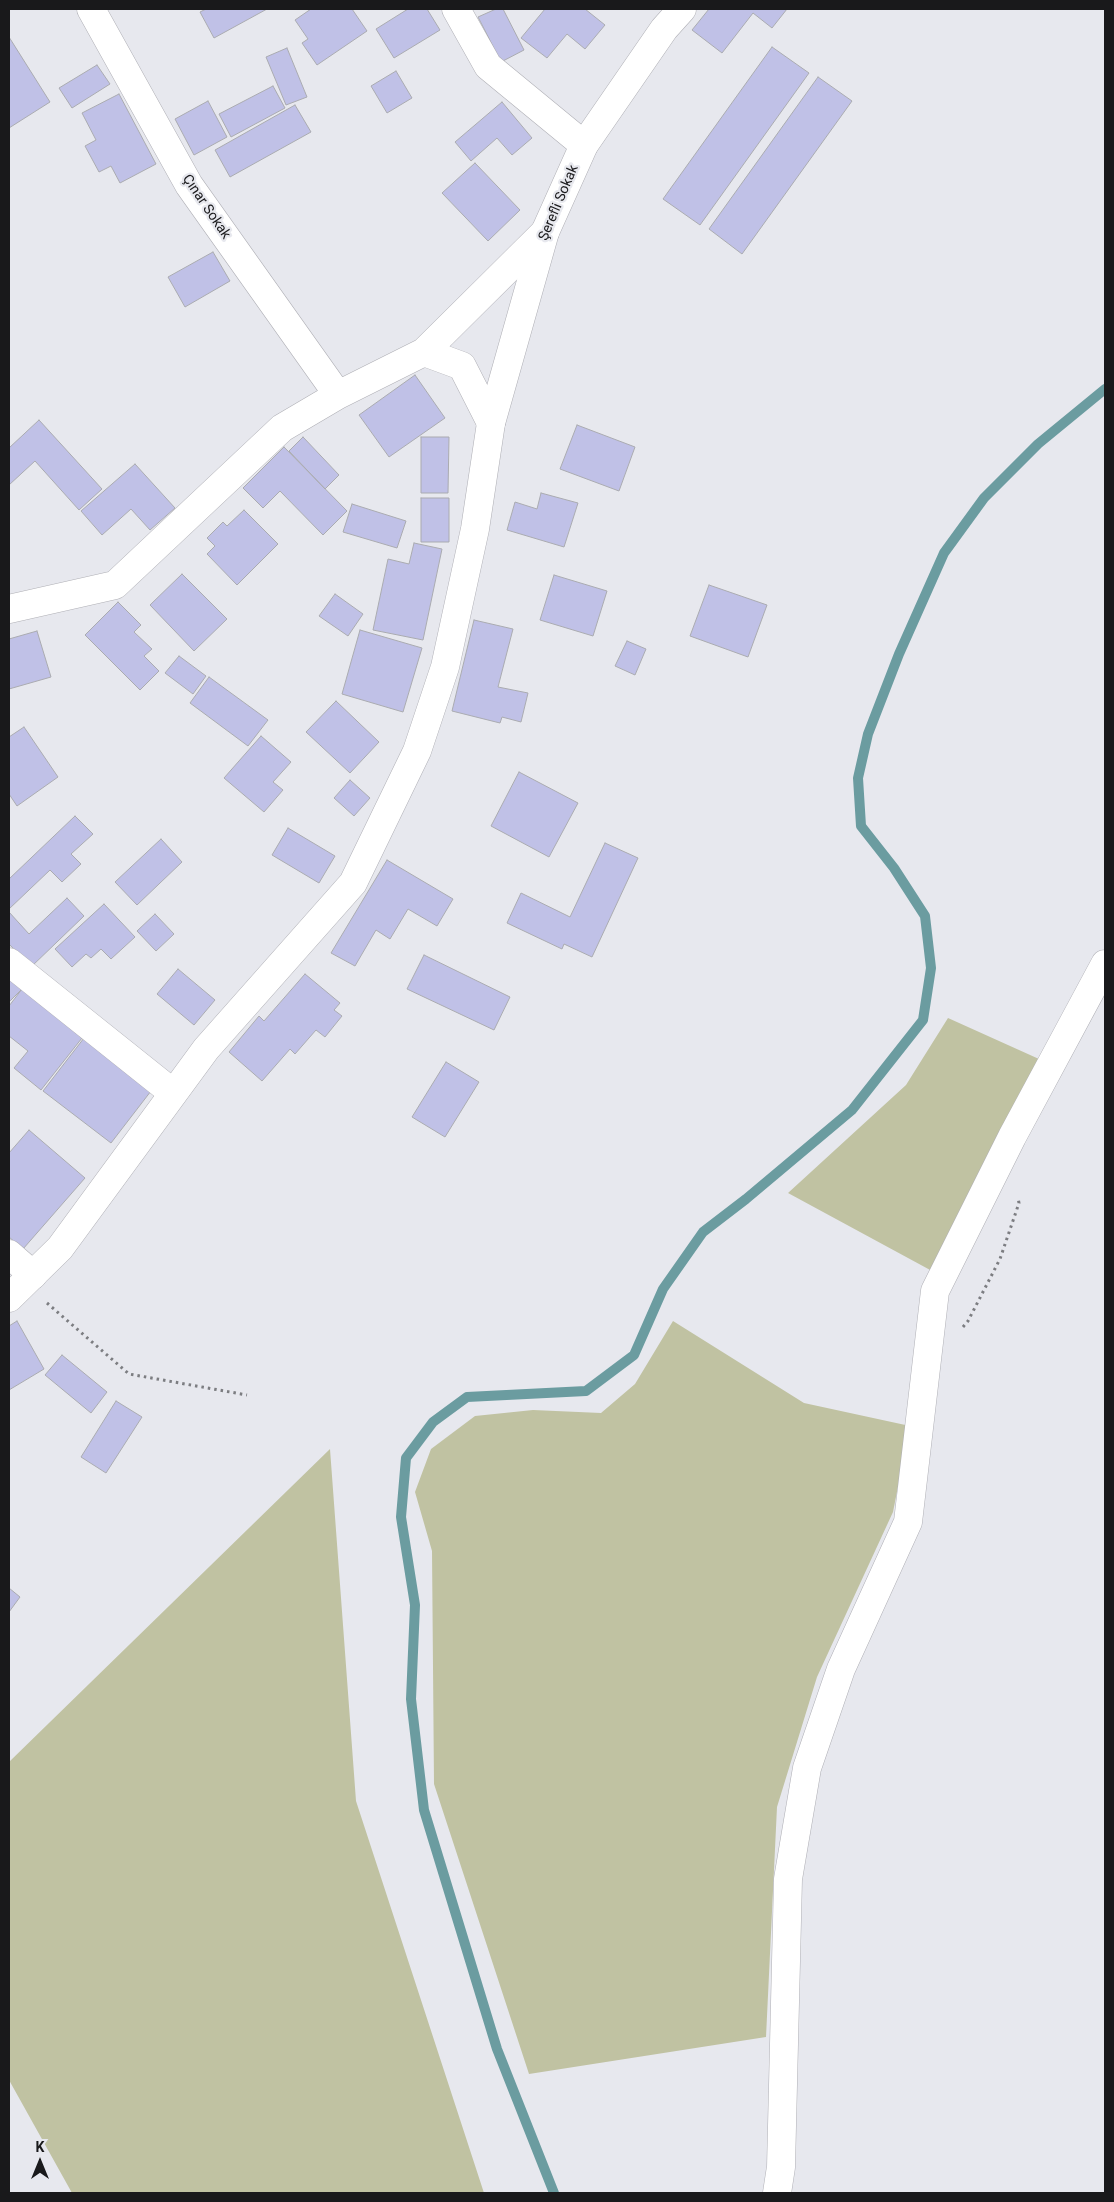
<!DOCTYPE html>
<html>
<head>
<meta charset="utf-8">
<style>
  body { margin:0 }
  #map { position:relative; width:1114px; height:2202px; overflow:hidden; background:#e7e8ee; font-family:Roboto,sans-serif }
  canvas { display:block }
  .frame { position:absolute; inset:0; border:10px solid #19191b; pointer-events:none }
  .north { position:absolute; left:15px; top:2137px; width:50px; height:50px; -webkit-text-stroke:4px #e7e8ee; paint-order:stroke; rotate:0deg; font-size:14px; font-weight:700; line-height:20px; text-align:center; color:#19191b }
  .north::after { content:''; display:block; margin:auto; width:18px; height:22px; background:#19191b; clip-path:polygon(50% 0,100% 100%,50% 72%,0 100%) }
</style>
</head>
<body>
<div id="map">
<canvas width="1114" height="2202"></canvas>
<div class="frame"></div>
<div class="north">K</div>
</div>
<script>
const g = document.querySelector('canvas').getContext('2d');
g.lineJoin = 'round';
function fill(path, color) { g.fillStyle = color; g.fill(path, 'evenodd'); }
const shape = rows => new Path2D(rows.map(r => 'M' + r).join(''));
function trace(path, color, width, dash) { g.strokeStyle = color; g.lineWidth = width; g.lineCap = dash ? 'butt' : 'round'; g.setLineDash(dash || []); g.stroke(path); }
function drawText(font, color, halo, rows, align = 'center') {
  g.font = font + ' Roboto,sans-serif'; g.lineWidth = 4.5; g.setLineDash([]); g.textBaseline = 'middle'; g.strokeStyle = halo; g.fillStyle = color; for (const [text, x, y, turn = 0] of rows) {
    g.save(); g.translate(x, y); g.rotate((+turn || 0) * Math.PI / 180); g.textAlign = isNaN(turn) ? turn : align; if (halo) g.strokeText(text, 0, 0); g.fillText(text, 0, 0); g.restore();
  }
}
fill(shape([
  [948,1018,1039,1059,932,1271,788,1193,906,1085],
  [673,1321,804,1403,910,1426,893,1512,817,1677,777,1807,766,2037,529,2074,434,1784,432,1551,415,1492,431,1449,475,1416,533,1410,601,1413,635,1384],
  [330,1449,356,1801,484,2193,72,2193,9,2080,9,1762]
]), '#c0c2a2');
trace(shape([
  [554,2193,497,2049,424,1810,411,1699,415,1605,401,1517,406,1458,433,1422,467,1397,586,1391,634,1355,663,1289,703,1232,746,1199,852,1110,923,1020,931,968,925,916,894,868,861,826,858,778,868,734,899,654,944,553,984,498,1038,444,1105,389]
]), '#6b9ca0', 10);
const building = shape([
  [206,9,267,9,214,38,200,12,206,9],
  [311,9,352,9,367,31,317,65,302,43,308,39,295,20,311,9],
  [408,9,427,9,440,30,394,58,376,29,408,9],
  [496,9,503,9,524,50,501,62,478,17,496,9],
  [545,9,585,9,605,25,585,49,567,34,547,58,521,38,545,9],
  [709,9,787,9,772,28,753,13,722,53,692,30,709,9],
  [9,37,50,102,9,128,9,37],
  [772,47,809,73,700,225,663,199,772,47],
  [287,48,307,97,286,105,266,57,287,48],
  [97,65,110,84,72,108,59,88,97,65],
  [396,71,412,98,387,113,371,86,396,71],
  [818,77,852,101,742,254,709,229,818,77],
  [273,86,285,108,231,137,219,114,273,86],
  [119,94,156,164,120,183,111,166,99,172,85,146,96,140,82,113,119,94],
  [208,101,227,137,194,155,175,119,208,101],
  [502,102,532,138,512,155,497,138,471,161,455,142,502,102],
  [295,105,311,132,230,177,215,150,295,105],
  [475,163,520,210,488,241,442,193,475,163],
  [213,252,230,281,185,307,168,277,213,252],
  [415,375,445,418,389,457,359,415,415,375],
  [39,420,102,489,79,510,35,461,9,485,9,448,39,420],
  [577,425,635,447,619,491,560,469,577,425],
  [303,437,339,475,325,489,289,451,303,437],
  [421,437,449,437,448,493,421,493,421,437],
  [284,447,347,511,323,535,280,491,263,508,243,488,284,447],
  [135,464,175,508,150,530,131,509,102,535,81,511,135,464],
  [541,493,578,503,564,547,507,530,515,502,537,509,541,493],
  [421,498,449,498,449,542,421,542,421,498],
  [352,504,406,521,397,548,343,532,352,504],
  [244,510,278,544,237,585,207,554,215,546,207,538,223,522,227,526,244,510],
  [414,543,442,549,423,640,373,630,388,559,409,564,414,543],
  [182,574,227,619,194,651,150,605,182,574],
  [554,575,607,591,593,636,540,620,554,575],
  [709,585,767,605,748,657,690,636,709,585],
  [335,594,363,614,348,636,319,616,335,594],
  [118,602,141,625,134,632,152,649,144,656,159,671,140,690,85,635,118,602],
  [474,620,513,629,498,687,528,693,521,722,502,717,500,723,452,711,474,620],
  [360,630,422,648,403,712,342,694,360,630],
  [37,631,51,677,9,689,9,639,37,631],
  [627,641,646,649,635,675,615,666,627,641],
  [179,656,206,676,193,694,165,673,179,656],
  [209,677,268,720,248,746,190,703,209,677],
  [336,701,379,742,350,773,306,732,336,701],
  [24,727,58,777,17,806,9,794,9,737,24,727],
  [261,736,291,762,273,782,283,790,264,812,224,778,261,736],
  [519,772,578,803,549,857,491,826,519,772],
  [350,780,370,798,354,816,334,798,350,780],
  [75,816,93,834,71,854,81,864,62,882,50,870,9,909,9,879,75,816],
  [288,828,335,856,319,883,272,855,288,828],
  [161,839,182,862,137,905,115,882,161,839],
  [605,843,638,858,592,957,564,944,562,949,507,923,521,893,570,917,605,843],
  [387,860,453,899,437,926,408,909,390,939,376,930,355,966,331,953,387,860],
  [67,898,84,916,31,967,9,944,9,912,29,934,67,898],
  [104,904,135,937,111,959,101,949,91,958,86,954,72,967,55,949,104,904],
  [155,914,174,934,156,951,137,931,155,914],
  [424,955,510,997,494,1030,407,989,424,955],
  [178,969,215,1000,194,1025,157,994,178,969],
  [305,974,340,1003,334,1010,342,1016,325,1037,316,1030,295,1054,290,1049,262,1081,229,1052,259,1016,264,1021,305,974],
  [9,977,22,989,9,1002,9,977],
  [22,989,82,1038,41,1090,14,1068,28,1051,9,1036,9,1006,22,989],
  [84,1038,151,1091,111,1143,43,1091,84,1038],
  [446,1062,479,1082,445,1137,412,1117,446,1062],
  [29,1130,85,1178,23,1249,9,1237,9,1153,29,1130],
  [17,1321,44,1369,9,1390,9,1326,17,1321],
  [62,1355,107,1392,91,1413,45,1375,62,1355],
  [116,1401,142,1417,106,1473,81,1457,116,1401],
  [9,1588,20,1597,9,1612,9,1588]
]);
fill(building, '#c0c1e7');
trace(building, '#aaabb0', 1);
const minor = shape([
  [91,9,189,185,338,395],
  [456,9,488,66,584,145],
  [424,352,545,232],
  [9,609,115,585,282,428,338,395,424,352,462,366,491,423],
  [9,962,173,1093],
  [9,1254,33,1275],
  [777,2193,781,2167,788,1879,807,1768,841,1669,908,1522,935,1291,1012,1137,1105,964]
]);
const tertiary = shape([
  [9,1298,60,1248,206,1049,353,883,417,751,445,667,475,529,491,423,545,232,584,145,664,29,682,9]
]);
trace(minor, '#afafb5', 29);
trace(tertiary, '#afafb5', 29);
trace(shape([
  [47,1303,129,1374,247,1395],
  [963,1327,968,1321,1000,1259,1019,1203,1018,1198]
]), '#7c7d81', 3, [2.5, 4]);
trace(minor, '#fff', 28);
trace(tertiary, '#fff', 28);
drawText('14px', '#19191b', '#e7e8ee', [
  ["Şerefli Sokak",559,203,-67],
  ["Çınar Sokak",206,207,56]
]);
</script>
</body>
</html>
